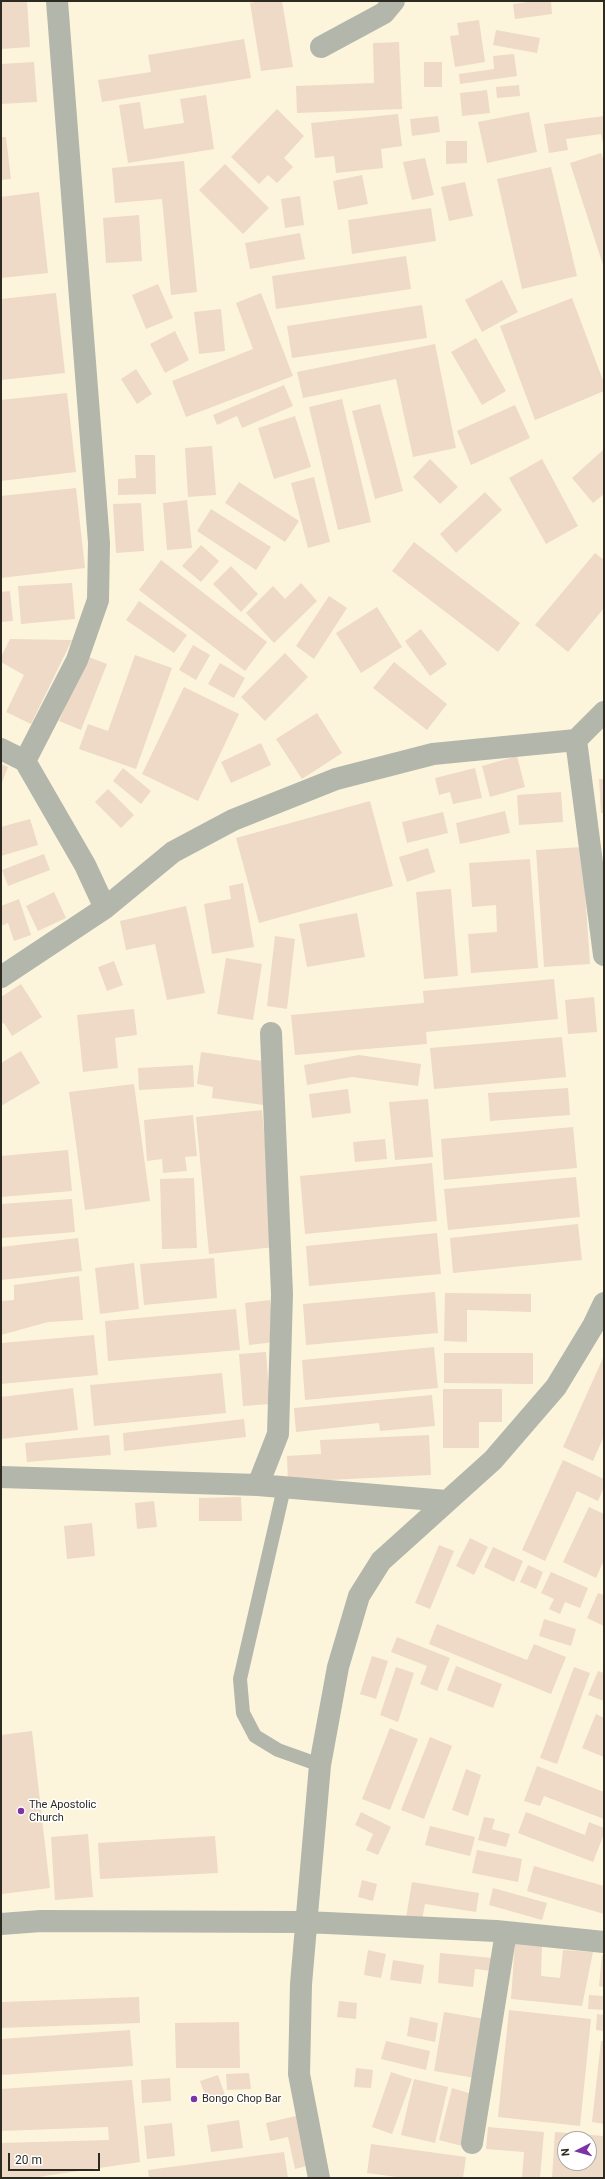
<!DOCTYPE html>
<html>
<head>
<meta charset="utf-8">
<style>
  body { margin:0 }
  #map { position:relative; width:605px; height:2179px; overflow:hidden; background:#fcf5db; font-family:Roboto,sans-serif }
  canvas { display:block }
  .frame { position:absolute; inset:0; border:2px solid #2d2a21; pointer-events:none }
  .north { position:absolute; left:557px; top:2131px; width:40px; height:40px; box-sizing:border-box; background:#fff; border:1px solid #abaaa6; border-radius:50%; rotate:264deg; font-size:11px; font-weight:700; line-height:16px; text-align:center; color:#2d2a21 }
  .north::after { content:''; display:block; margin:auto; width:14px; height:18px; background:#7b33a6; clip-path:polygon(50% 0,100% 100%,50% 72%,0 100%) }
  .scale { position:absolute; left:8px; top:2153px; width:92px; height:18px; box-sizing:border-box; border:2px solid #2d2a21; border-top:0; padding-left:5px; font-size:12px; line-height:14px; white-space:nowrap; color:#2d2a21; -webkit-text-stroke:3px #fff; paint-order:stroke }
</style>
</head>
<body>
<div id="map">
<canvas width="605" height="2179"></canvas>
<div class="frame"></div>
<div class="north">N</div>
<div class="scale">20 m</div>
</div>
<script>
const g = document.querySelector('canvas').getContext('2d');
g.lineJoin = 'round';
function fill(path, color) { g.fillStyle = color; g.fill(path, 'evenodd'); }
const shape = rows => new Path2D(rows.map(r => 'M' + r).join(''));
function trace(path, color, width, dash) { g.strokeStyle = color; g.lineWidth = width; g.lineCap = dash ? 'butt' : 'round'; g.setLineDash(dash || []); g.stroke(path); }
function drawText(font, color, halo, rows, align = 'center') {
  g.font = font + ' Roboto,sans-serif'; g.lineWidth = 3; g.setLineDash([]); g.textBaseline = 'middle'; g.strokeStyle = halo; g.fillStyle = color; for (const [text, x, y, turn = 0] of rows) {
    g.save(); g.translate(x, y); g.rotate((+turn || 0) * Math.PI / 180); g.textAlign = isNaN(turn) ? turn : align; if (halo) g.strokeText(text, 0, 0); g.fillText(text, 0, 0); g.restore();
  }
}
fill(shape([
  [1,1,27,1,30,47,1,49],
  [261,1,282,1,293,67,261,71,250,3],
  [536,1,551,1,552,14,515,19,513,4],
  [479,20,485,62,455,67,450,36,459,35,457,23],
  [496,30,540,38,537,53,493,45],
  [244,39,251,78,102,102,98,80,151,72,148,55],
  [399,42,402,109,297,113,296,86,374,83,373,43],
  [514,54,517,76,460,84,459,74,494,69,493,56],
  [34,62,37,102,1,104,1,64],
  [424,62,442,62,442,87,424,87],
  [519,85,520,96,497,98,496,87],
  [487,90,490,113,462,116,460,93],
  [206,95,214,149,128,163,119,105,140,102,144,129,184,123,180,99],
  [277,109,304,136,284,158,293,167,277,183,268,175,259,184,231,157],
  [529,112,537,152,487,163,478,122],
  [398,114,402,146,381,149,383,168,336,173,334,156,315,158,311,123],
  [438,116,440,132,412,136,410,119],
  [604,116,604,148,601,134,566,139,568,150,549,153,544,124],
  [1,137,6,137,11,179,1,180],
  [446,141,467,141,467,163,446,164],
  [601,153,604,161,604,268,570,163],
  [425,158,434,195,412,200,403,162],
  [184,161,197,292,171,295,162,199,115,203,112,168],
  [225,164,269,208,243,234,199,190],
  [551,167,577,276,522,289,497,179],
  [362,175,368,204,338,210,333,181],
  [465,182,473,216,449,221,441,187],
  [39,192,48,273,1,278,1,197],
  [300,196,304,225,285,228,281,199],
  [431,208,436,241,352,254,348,220],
  [139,215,142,261,106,263,103,218],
  [300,233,305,259,250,269,245,243],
  [406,256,411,289,276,309,272,276],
  [502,280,518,312,482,332,465,300],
  [158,284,173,318,146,329,132,295],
  [56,293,65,373,1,380,1,299],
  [261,293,293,376,186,417,172,381,253,349,236,303],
  [572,298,604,383,604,391,535,420,500,326],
  [422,305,427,338,292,358,287,326],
  [221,309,225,351,199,354,194,312],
  [175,331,189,360,165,373,150,344],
  [476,338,506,391,482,405,451,352],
  [435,344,456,448,413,457,396,379,303,398,297,372],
  [136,369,152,394,137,404,121,379],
  [284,385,293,406,242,428,237,416,217,425,213,415],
  [67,393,76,472,1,481,1,400],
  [342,399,371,522,338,530,309,407],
  [380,404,403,491,375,499,352,411],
  [515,405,530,438,471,465,457,431],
  [295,416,311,467,274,479,258,428],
  [212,446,216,495,188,497,185,448],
  [604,449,604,494,593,503,572,478],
  [135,455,155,455,156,494,118,495,118,479,136,478],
  [430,459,458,487,440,504,413,477],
  [542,459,578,526,546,544,509,478],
  [314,477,330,542,308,548,291,483],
  [239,482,299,521,285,542,225,503],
  [76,488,85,568,1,578,1,496],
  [485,492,502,510,456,553,440,534],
  [187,500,192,548,167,550,163,503],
  [141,503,144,551,116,553,113,504],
  [211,509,271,547,256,570,197,531],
  [414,542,520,623,498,652,392,571],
  [201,545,219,561,201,582,182,566],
  [595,553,604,560,604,608,568,652,535,625],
  [161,560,267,642,245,671,139,590],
  [231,566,258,594,241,612,213,584],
  [72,583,75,619,21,624,18,586],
  [301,583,317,601,274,643,246,613,273,586,285,599],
  [10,591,13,621,1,622,1,592],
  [329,596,347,608,314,659,296,646],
  [139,601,187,635,174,653,126,620],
  [377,607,402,647,361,673,336,633],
  [421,629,447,664,430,676,405,641],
  [10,639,72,640,31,724,6,712,24,675,1,662,1,657],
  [193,645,210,655,196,680,179,670],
  [285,653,308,677,265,721,241,697],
  [135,655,172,668,136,769,79,749,88,724,108,731],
  [86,656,107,664,81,730,59,721],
  [394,662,447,704,427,730,373,688],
  [220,663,245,678,234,698,208,684],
  [184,687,239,714,198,801,142,774],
  [317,713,342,753,302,779,276,739],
  [261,743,271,765,231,783,221,762],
  [517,756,525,787,490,797,482,766],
  [1,764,8,767,1,785],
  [123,768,151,791,141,804,113,781],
  [475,768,482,798,453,804,450,792,439,795,435,778],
  [599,779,604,779,604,813,601,813],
  [108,789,134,815,121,828,95,802],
  [561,792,563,822,519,825,517,795],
  [370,801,393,886,259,923,236,838],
  [505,811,510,833,460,844,456,823],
  [443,812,448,833,407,843,402,822],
  [30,819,38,845,1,856,1,827],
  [582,847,590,964,544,967,536,850],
  [428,848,435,872,407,882,399,857],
  [44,854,50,870,8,886,2,870],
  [530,859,538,968,471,973,468,934,497,932,496,905,472,907,469,863],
  [243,883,254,947,212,954,204,904,231,899,229,886],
  [451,889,458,976,424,979,416,892],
  [54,892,66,918,38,931,26,906],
  [19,899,31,935,14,941,8,923,1,926,1,906],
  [186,906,205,993,167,1000,155,944,126,950,120,921],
  [357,913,365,957,307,967,299,924],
  [275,936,295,939,287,1009,267,1006],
  [226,958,262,964,253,1020,217,1014],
  [114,961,123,985,107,991,98,967],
  [554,979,558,1019,426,1032,427,1044,295,1055,291,1015,424,1003,423,991],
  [21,984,42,1017,12,1036,4,1023,1,1024,1,997],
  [594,997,597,1032,568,1034,565,1000],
  [134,1009,137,1035,115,1038,118,1068,83,1072,77,1015],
  [562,1037,566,1077,434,1089,430,1048],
  [21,1051,40,1083,1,1106,1,1063],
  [201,1052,269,1062,263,1105,212,1098,213,1087,197,1084],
  [359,1055,421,1064,418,1086,352,1077,307,1085,304,1065],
  [193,1065,194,1087,139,1090,138,1068],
  [134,1084,150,1201,85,1210,69,1092],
  [568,1088,570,1115,490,1121,488,1093],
  [348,1089,351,1113,312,1118,309,1094],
  [428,1099,433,1157,395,1160,389,1102],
  [262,1110,275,1247,209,1254,196,1117],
  [193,1115,197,1156,185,1157,187,1171,163,1173,162,1159,147,1161,144,1120],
  [573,1127,577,1168,444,1180,441,1139],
  [385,1139,387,1159,355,1162,353,1142],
  [68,1150,72,1191,1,1197,1,1156],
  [432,1163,437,1221,305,1234,300,1176],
  [576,1177,580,1217,448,1230,444,1189],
  [194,1178,197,1248,162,1249,160,1179],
  [72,1199,75,1232,1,1238,1,1204],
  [578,1224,582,1260,453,1273,450,1238],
  [437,1233,441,1274,309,1286,306,1246],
  [78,1238,82,1271,1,1280,1,1247],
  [214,1258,217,1298,144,1305,140,1264],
  [134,1263,139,1309,100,1314,95,1268],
  [79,1276,83,1320,48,1322,1,1335,1,1301,14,1300,14,1285],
  [435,1292,438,1333,306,1345,303,1304],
  [445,1293,531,1294,531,1312,467,1310,467,1342,444,1341],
  [270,1300,275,1342,249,1345,245,1303],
  [236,1309,240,1350,108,1361,105,1321],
  [94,1335,98,1375,1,1384,1,1343],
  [434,1347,438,1388,305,1400,302,1360],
  [266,1352,270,1404,243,1406,239,1354],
  [444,1353,533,1353,533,1384,444,1383],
  [603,1358,604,1436,593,1461,563,1447],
  [222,1373,226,1413,94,1426,90,1385],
  [73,1388,78,1430,1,1439,1,1397],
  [443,1389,502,1389,502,1422,479,1422,479,1448,443,1448],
  [432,1395,435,1426,380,1431,379,1423,296,1432,294,1408],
  [244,1419,246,1437,124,1451,123,1433],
  [109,1435,111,1455,27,1462,25,1443],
  [429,1435,431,1475,288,1482,287,1456,321,1454,320,1440],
  [563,1460,604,1479,604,1487,598,1501,577,1491,545,1561,522,1550],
  [241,1497,242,1521,199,1521,199,1498],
  [154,1501,157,1527,137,1529,135,1503],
  [589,1507,604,1514,604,1560,596,1578,563,1562],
  [92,1523,95,1556,67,1559,64,1526],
  [470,1538,488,1547,474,1575,456,1566],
  [439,1545,454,1551,430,1609,415,1603],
  [493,1547,523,1561,514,1582,484,1567],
  [528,1565,543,1572,536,1589,520,1582],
  [551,1572,588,1588,580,1608,565,1602,560,1614,549,1609,554,1599,541,1593],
  [598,1593,604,1595,604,1626,587,1618],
  [544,1619,576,1629,571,1646,539,1636],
  [437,1624,527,1660,534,1644,566,1657,551,1694,429,1644],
  [397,1637,450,1658,437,1691,420,1684,427,1666,391,1652],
  [372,1656,388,1661,376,1699,360,1694],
  [456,1666,502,1684,493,1708,447,1690],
  [396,1667,414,1673,398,1722,380,1715],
  [574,1667,590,1673,557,1764,540,1758],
  [598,1671,604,1673,604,1701,588,1695],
  [596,1714,604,1718,604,1757,582,1748],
  [390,1728,418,1739,390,1810,362,1799],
  [32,1731,50,1888,2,1894,1,1735],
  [430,1737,452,1746,424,1819,401,1810],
  [537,1766,604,1792,604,1819,544,1796,540,1806,524,1801],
  [466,1769,481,1775,468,1816,452,1810],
  [361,1812,391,1827,378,1855,366,1850,373,1834,355,1825],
  [526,1812,585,1835,589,1822,604,1828,604,1834,593,1862,518,1833],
  [484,1817,495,1819,492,1829,510,1834,506,1847,478,1840],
  [430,1826,475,1837,470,1856,425,1845],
  [88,1834,93,1897,55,1900,51,1837],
  [215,1836,218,1873,100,1879,98,1843],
  [477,1850,522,1859,518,1882,472,1873],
  [534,1866,604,1886,604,1914,527,1891],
  [362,1880,377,1884,373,1901,358,1897],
  [412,1882,479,1893,476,1912,425,1904,422,1920,406,1918],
  [493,1888,547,1903,542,1920,489,1905],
  [515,1943,542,1945,541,1976,560,1978,563,1950,593,1952,582,2006,511,1999],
  [368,1950,386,1954,381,1978,364,1975],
  [440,1953,493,1958,492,1971,475,1969,473,1987,438,1983],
  [602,1955,604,1955,604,1987,599,1986],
  [393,1960,424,1965,421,1984,390,1980],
  [589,1995,604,1996,604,2010,588,2009],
  [139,1997,140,2023,1,2028,1,2002],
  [339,2001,357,2003,356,2019,337,2017],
  [509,2010,591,2019,580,2126,498,2117],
  [444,2012,491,2020,481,2079,434,2071],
  [597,2014,604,2015,604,2031,596,2030],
  [410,2017,438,2023,435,2042,407,2036],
  [239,2022,240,2068,176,2068,175,2023],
  [130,2030,133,2066,1,2075,1,2039],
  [386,2041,430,2051,426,2070,381,2059],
  [601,2041,604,2041,604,2124,592,2122],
  [356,2068,373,2070,371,2088,354,2087],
  [391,2072,412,2079,392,2134,372,2127],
  [249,2073,251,2089,227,2090,226,2074],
  [218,2075,225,2095,207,2101,200,2081],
  [170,2078,171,2101,142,2103,141,2080],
  [414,2079,448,2087,435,2143,401,2135],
  [132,2080,140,2162,31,2178,1,2178,1,2143,109,2140,108,2127,1,2131,1,2089],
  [452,2088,479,2096,466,2147,439,2140],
  [300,2115,310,2165,295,2169,288,2137,270,2141,266,2123],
  [239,2120,243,2148,211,2152,207,2125],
  [172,2123,175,2156,147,2159,144,2126],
  [488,2127,544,2132,540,2178,522,2178,524,2152,486,2149],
  [555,2132,604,2136,604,2178,552,2178],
  [565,2139,589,2139,589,2163,565,2163],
  [371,2144,466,2157,463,2178,404,2178,367,2173],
  [284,2152,288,2178,149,2178,148,2170]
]), '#eedac6');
trace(shape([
  [284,1488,240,1679,243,1713,255,1736,278,1750,320,1765]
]), '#b2b6ab', 14);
trace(shape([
  [321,47,384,13,394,1],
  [604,712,576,740,604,955],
  [1,749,25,761,85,865,105,908],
  [25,761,77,660,98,600,99,543,57,1],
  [1,977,105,908,173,852,233,820,336,779,433,754,576,740],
  [1,1477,258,1485,446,1501],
  [258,1485,278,1434,282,1294,271,1033],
  [1,1924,41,1921,306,1922,496,1931,604,1942],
  [472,2143,506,1932],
  [319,2178,299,2074,301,1984,320,1765,338,1667,359,1596,381,1561,493,1460,556,1387,593,1326,604,1303]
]), '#b2b6ab', 22);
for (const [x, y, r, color] of [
  [21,1811,4,"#7b33a6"],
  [194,2099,4,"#7b33a6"]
]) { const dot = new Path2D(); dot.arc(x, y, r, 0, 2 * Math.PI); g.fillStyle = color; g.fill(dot); trace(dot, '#fff', 1.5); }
drawText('11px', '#2d2a21', '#fff', [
  ["The Apostolic",29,1805],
  ["Church",29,1818],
  ["Bongo Chop Bar",202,2099]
], 'left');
</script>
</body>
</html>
